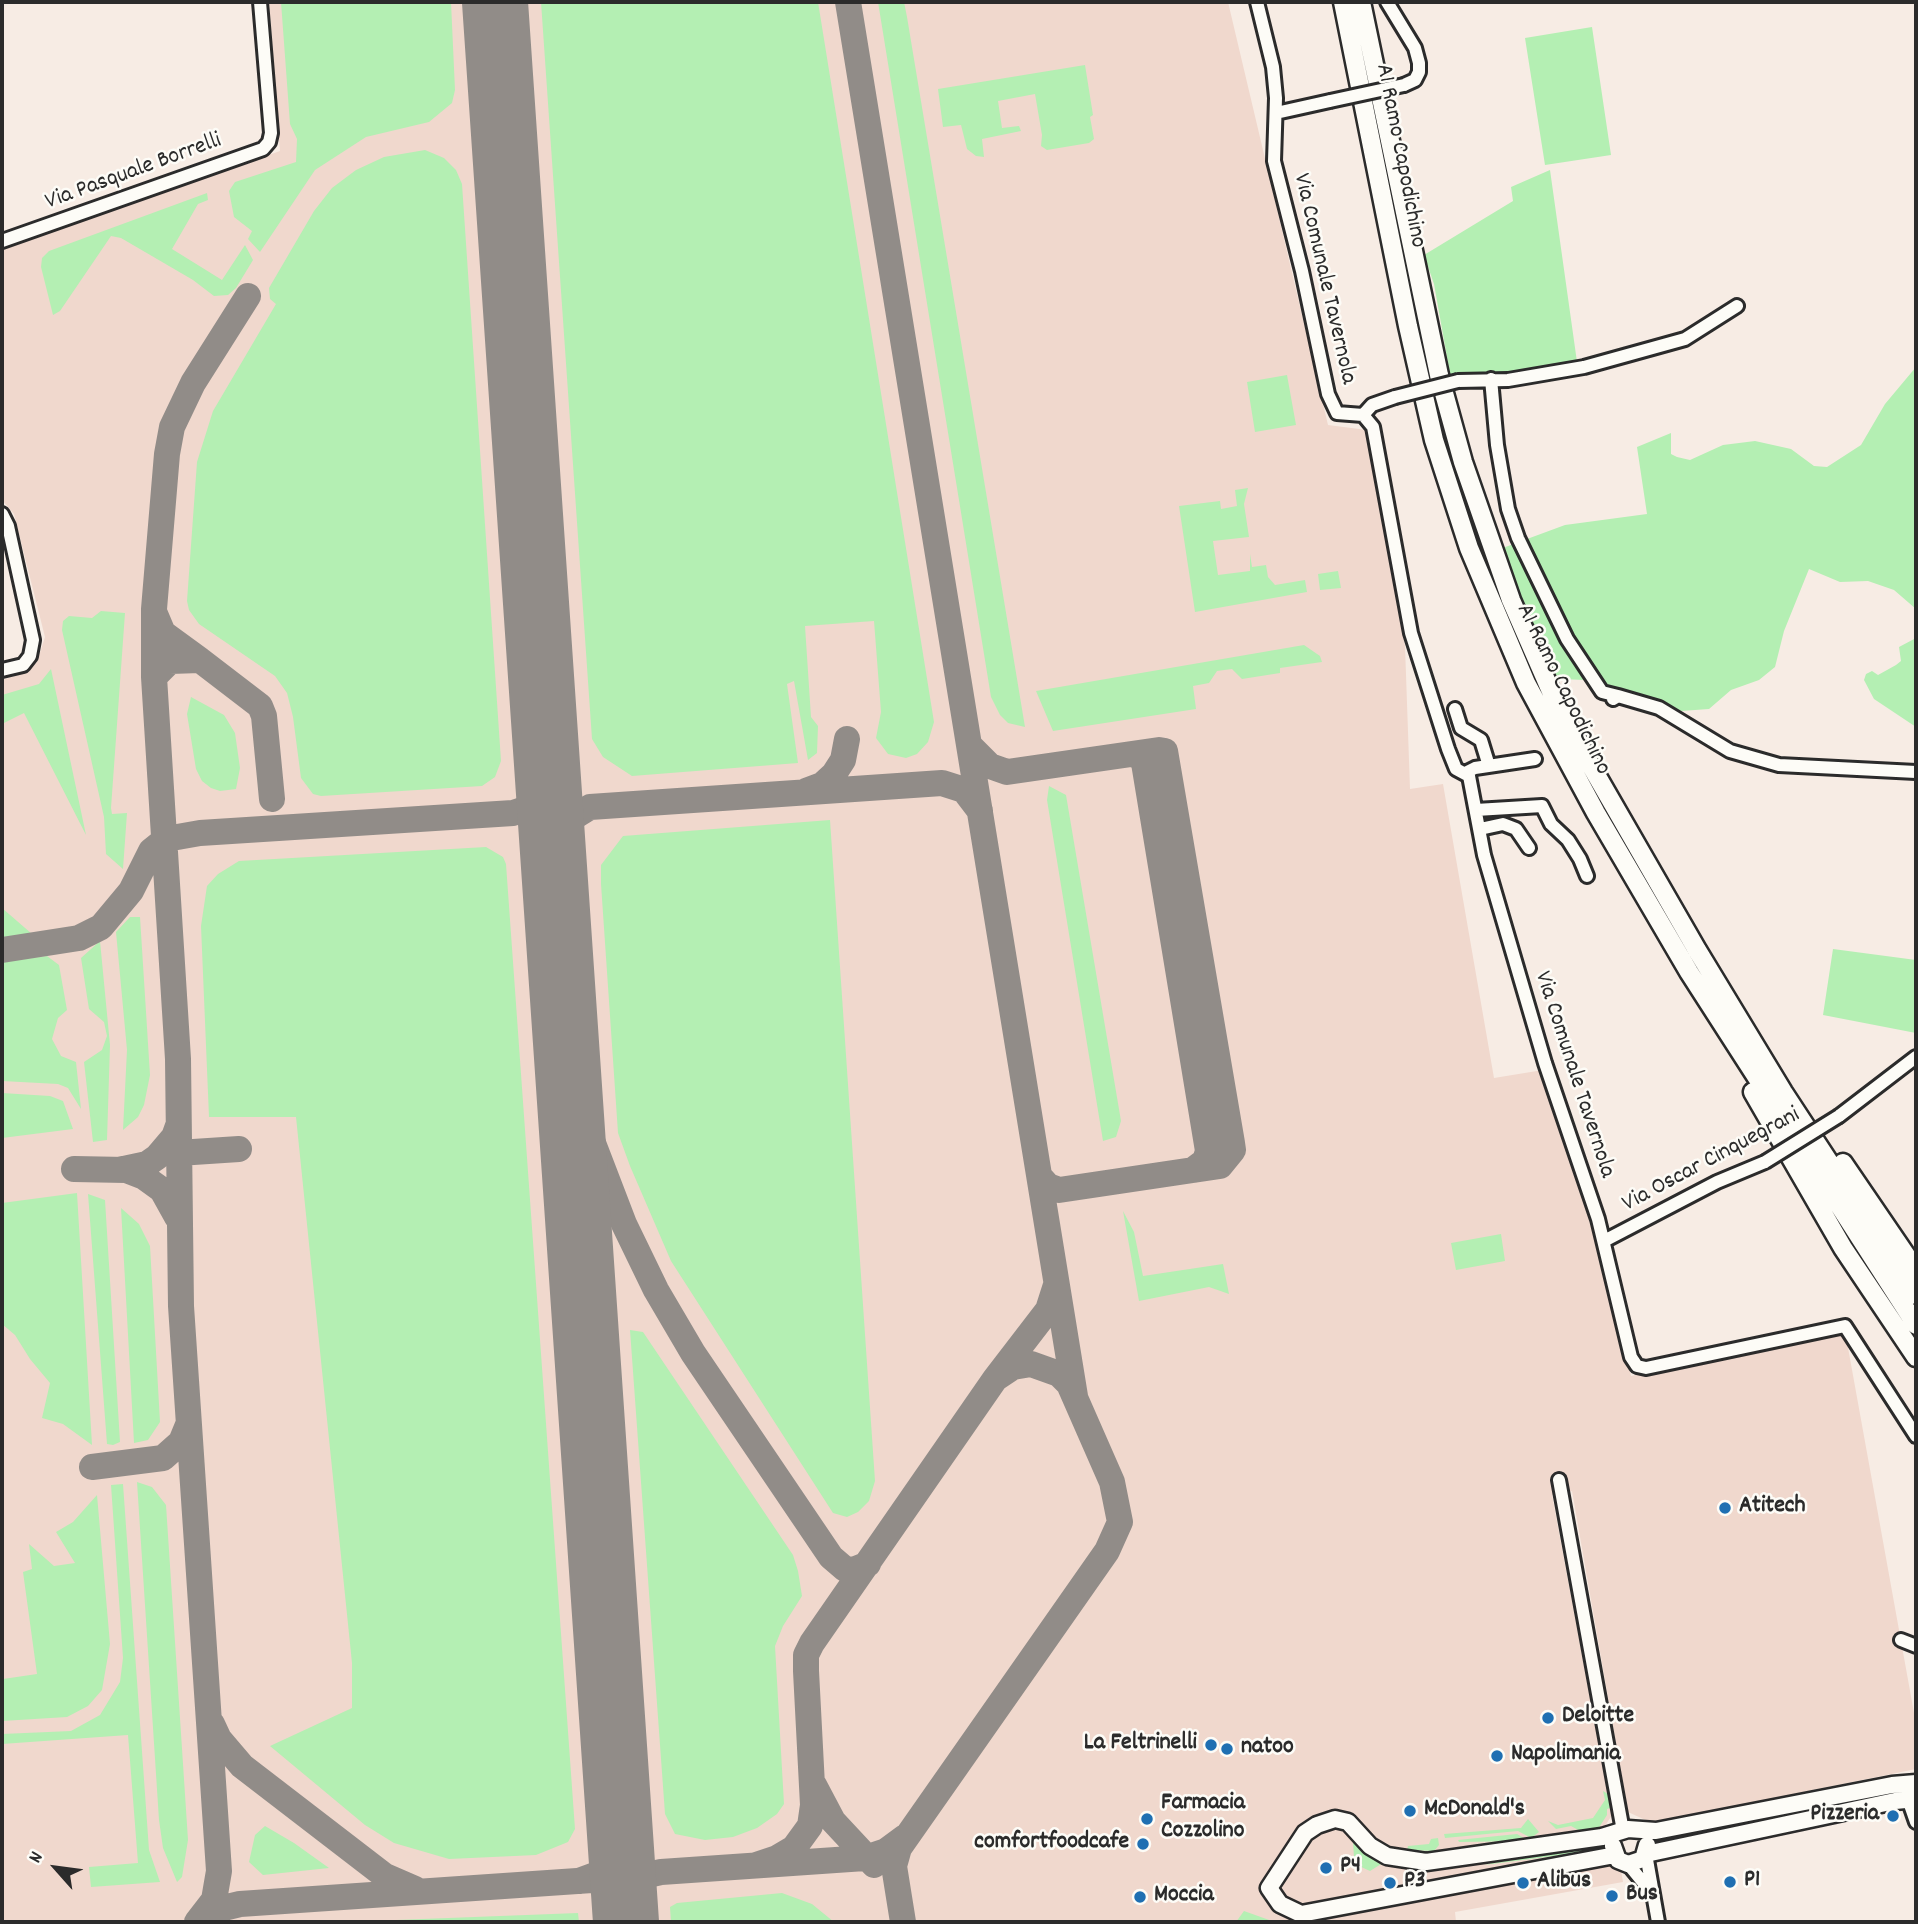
<!DOCTYPE html>
<html>
<head>
<meta charset="utf-8">
<style>
  body { margin:0 }
  #map { position:relative; width:1918px; height:1924px; overflow:hidden; background:#f7ece4; font-family:Dekko,sans-serif }
  canvas { display:block }
  .frame { position:absolute; inset:0; border:4px solid #2b2b2b; pointer-events:none }
  .north { position:absolute; left:21px; top:1833px; width:70px; height:70px; -webkit-text-stroke:5px #fdfcf7; paint-order:stroke; rotate:298deg; font-size:19px; font-weight:700; line-height:28px; text-align:center; color:#2b2b2b }
  .north::after { content:''; display:block; margin:auto; width:24px; height:32px; background:#2b2b2b; clip-path:polygon(50% 0,100% 100%,50% 72%,0 100%) }
</style>
</head>
<body>
<div id="map">
<canvas width="1918" height="1924"></canvas>
<div class="frame"></div>
<div class="north">N</div>
</div>
<script>
const g = document.querySelector('canvas').getContext('2d');
g.lineJoin = 'round';
function fill(path, color) { g.fillStyle = color; g.fill(path, 'evenodd'); }
const shape = rows => new Path2D(rows.map(r => 'M' + r).join(''));
function trace(path, color, width, dash) { g.strokeStyle = color; g.lineWidth = width; g.lineCap = dash ? 'butt' : 'round'; g.setLineDash(dash || []); g.stroke(path); }
function drawText(font, color, halo, rows, align = 'center') {
  g.font = font + ' Dekko,sans-serif'; g.lineWidth = 5; g.setLineDash([]); g.textBaseline = 'middle'; g.strokeStyle = halo; g.fillStyle = color; for (const [text, x, y, turn = 0] of rows) {
    g.save(); g.translate(x, y); g.rotate((+turn || 0) * Math.PI / 180); g.textAlign = isNaN(turn) ? turn : align; if (halo) g.strokeText(text, 0, 0); g.fillText(text, 0, 0); g.restore();
  }
}
fill(shape([
  [269,2,1228,2,1328,425,1367,430,1405,646,1410,789,1443,784,1494,1078,1543,1070,1598,1229,1631,1376,1845,1331,1916,1724,1916,1769,1652,1823,1628,1812,1572,1491,1552,1495,1612,1815,1601,1832,1601,1847,1606,1860,1621,1870,1623,1882,1455,1912,1456,1922,2,1922,2,680,28,672,37,662,45,637,14,514,2,500,2,250,280,151]
]), '#f0d8cd');
fill(shape([
  [281,2,451,2,455,90,452,103,429,122,366,137,315,170,260,252,248,239,252,231,234,217,229,191,235,182,296,162,297,139,290,124],
  [541,2,818,2,934,722,928,742,917,754,906,758,888,754,876,738,881,712,874,621,805,626,811,717,818,726,817,753,808,760,794,681,787,684,798,763,632,776,603,757,592,739],
  [878,2,904,2,907,17,1025,727,1008,723,1000,715,991,697],
  [1592,27,1611,155,1545,165,1525,38],
  [1085,65,1093,115,1090,117,1094,139,1089,143,1047,150,1041,146,1042,135,1035,94,998,101,1002,128,1019,126,1021,131,982,139,984,157,976,156,967,149,961,125,943,127,938,89],
  [425,150,444,158,456,170,462,184,501,761,495,777,482,786,321,796,313,794,301,778,293,717,287,693,275,676,199,624,189,610,187,601,197,462,213,411,276,304,270,299,269,288,314,211,332,188,356,170,384,157],
  [1550,170,1577,362,1510,373,1450,374,1434,284,1424,255,1513,201,1511,187],
  [207,193,208,200,198,204,172,249,222,280,245,245,253,260,236,288,228,295,214,296,193,280,121,238,111,236,60,311,53,315,41,267,42,258,49,251],
  [1916,367,1916,609,1894,590,1868,581,1840,582,1809,569,1784,631,1775,667,1759,680,1731,690,1709,709,1681,711,1640,694,1585,680,1560,679,1544,662,1500,549,1565,525,1647,514,1637,447,1671,433,1671,454,1677,457,1690,460,1723,445,1755,441,1791,449,1814,466,1827,467,1861,445,1885,404],
  [1287,375,1296,425,1255,432,1247,382],
  [1248,488,1244,504,1249,537,1213,541,1218,575,1250,571,1250,554,1252,567,1266,565,1268,577,1275,585,1305,580,1307,592,1195,612,1179,506,1220,501,1221,509,1237,506,1235,490],
  [1338,571,1341,588,1320,590,1318,574],
  [101,611,125,613,111,808,112,814,127,813,123,869,106,854,104,817,62,630,63,621,69,616,92,618],
  [1916,638,1916,727,1874,699,1864,680,1866,674,1872,671,1878,675,1896,665,1901,661,1899,647],
  [1304,645,1320,656,1322,662,1280,668,1280,673,1242,679,1232,669,1217,671,1209,683,1193,686,1196,709,1053,731,1036,691],
  [51,669,86,835,24,713,2,724,2,695,39,684],
  [191,697,224,715,235,733,240,768,236,789,220,791,211,788,202,781,196,769,187,714],
  [1049,786,1066,795,1121,1121,1116,1137,1103,1141,1047,800],
  [830,820,875,1481,869,1501,858,1512,847,1517,833,1513,671,1261,630,1166,618,1133,601,884,601,865,623,836],
  [486,847,503,857,506,864,575,1829,568,1842,536,1855,449,1859,394,1843,365,1825,270,1746,352,1708,352,1663,296,1117,209,1117,201,926,207,886,218,874,239,861],
  [2,908,32,934,2,938],
  [130,917,140,917,150,1075,144,1105,138,1117,123,1130,127,1050,116,932],
  [100,941,110,1045,107,1140,93,1142,84,1062,102,1050,107,1036,104,1022,89,1009,81,958],
  [1833,949,1916,960,1916,1033,1823,1015],
  [47,956,59,965,67,1010,58,1018,52,1039,61,1056,76,1062,81,1109,68,1088,58,1084,2,1081,2,962],
  [2,1093,50,1096,63,1101,73,1129,2,1138],
  [77,1193,92,1445,63,1424,42,1418,50,1383,30,1359,15,1335,2,1324,2,1203],
  [88,1194,105,1200,120,1442,113,1445,107,1444],
  [121,1208,139,1224,150,1246,160,1422,148,1440,134,1443],
  [1123,1211,1134,1232,1143,1276,1223,1264,1229,1294,1209,1287,1139,1301],
  [1501,1234,1505,1261,1456,1270,1451,1243],
  [630,1330,643,1332,793,1555,798,1571,802,1596,783,1626,775,1646,784,1804,777,1814,757,1828,733,1837,705,1840,675,1834,665,1814],
  [137,1482,152,1487,166,1505,188,1840,182,1877,177,1882,163,1848,159,1820],
  [123,1484,149,1850,160,1882,91,1887,89,1867,138,1863,128,1735,2,1744,2,1734,71,1731,100,1715,120,1682,123,1658,111,1485],
  [97,1495,110,1644,102,1690,88,1706,67,1717,2,1721,3,1679,37,1674,23,1572,32,1569,29,1544,54,1566,75,1563,56,1532,73,1522],
  [1916,1790,1916,1794,1886,1796,1662,1844,1661,1839],
  [1603,1791,1608,1794,1610,1808,1607,1809,1607,1815,1598,1829,1580,1831,1571,1826,1556,1829,1548,1821,1558,1825,1593,1818,1605,1800],
  [1528,1819,1539,1832,1531,1838,1518,1831,1445,1838,1444,1834,1521,1828],
  [265,1826,294,1843,329,1868,263,1875,249,1862,255,1835],
  [1345,1830,1386,1861,1370,1871,1359,1866,1354,1858,1353,1841],
  [1517,1834,1529,1841,1459,1842,1458,1840],
  [1438,1838,1439,1845,1434,1851,1407,1850,1408,1846,1429,1844,1431,1839],
  [1597,1844,1598,1851,1574,1856,1569,1854,1484,1865,1543,1850],
  [782,1893,812,1904,834,1922,671,1922,670,1907,677,1903],
  [1244,1911,1272,1921,1236,1922],
  [578,1913,579,1922,366,1922,396,1920]
]), '#b4efb3');
trace(shape([
  [848,2,1075,1396],
  [200,660,260,706,264,716,272,799],
  [154,677,170,661,200,660,163,633,155,614],
  [969,745,990,766,1007,772,1159,750,1165,751,1232,1143,1233,1150,1220,1166,1059,1190,1048,1186,1040,1177],
  [1138,754,1144,763,1208,1151,1205,1161,1193,1170],
  [806,791,822,785,834,774,843,760,847,739],
  [552,851,569,820,590,807,942,783,964,790,980,811],
  [2,950,79,938,101,927,131,891,151,851,166,839,200,833,513,813,525,809,538,797,544,788,547,771],
  [568,1078,624,1224,656,1290,693,1353,831,1557,845,1569,853,1570,868,1564],
  [178,1153,239,1149],
  [74,1169,126,1170,144,1177,162,1190,177,1217],
  [119,1170,147,1164,157,1157,174,1137,178,1126],
  [92,1467,163,1458,181,1442,188,1425],
  [212,1724,219,1739,242,1766,385,1876,415,1889],
  [814,1785,833,1821,874,1865],
  [756,1865,777,1858,794,1848,810,1826,813,1805,806,1671,806,1655,812,1643,995,1379,1048,1310,1056,1285],
  [579,1881,598,1874,611,1862,618,1846,618,1809],
  [626,1917,628,1894,643,1876,661,1872,865,1858,886,1851,905,1837],
  [200,1921,215,1910,240,1904,592,1880,613,1886,621,1897,626,1917],
  [197,1922,214,1900,219,1871,181,1306,178,1059,154,677,154,609,167,454,172,427,193,383,248,296],
  [903,1922,894,1866,899,1848,1107,1551,1120,1522,1112,1482,1069,1384,1059,1374,1031,1364,1013,1367,995,1379]
]), '#918c88', 26);
trace(shape([
  [495,2,626,1922]
]), '#918c88', 66);
const minor = shape([
  [1257,2,1273,67,1276,98,1274,161,1302,271,1328,394,1337,413,1363,415,1373,427,1411,633,1448,749,1456,769,1469,776,1484,855,1545,1063,1598,1219,1631,1357,1637,1366,1646,1368,1845,1326,1916,1436],
  [1387,2,1415,48,1419,63,1419,72,1415,80,1404,85],
  [1276,113,1330,101],
  [2,241,263,149,269,142,271,133,260,2],
  [1491,379,1497,445,1508,509,1518,538,1567,639,1602,692,1618,696],
  [1458,381,1508,380,1584,367,1685,339,1737,306],
  [1363,415,1372,405,1395,397],
  [2,514,8,526,33,640,30,656,23,665,2,670],
  [1613,699,1618,696,1659,708,1730,751,1779,765,1916,772],
  [1455,709,1461,728,1481,740,1489,766],
  [1465,773,1475,768,1535,759],
  [1476,810,1542,806,1551,824,1568,840,1580,859,1587,876],
  [1480,829,1503,824,1516,829,1529,848],
  [1839,1116,1916,1057],
  [1604,1241,1717,1182,1765,1162],
  [1559,1480,1623,1831],
  [1901,1640,1916,1646],
  [1908,1799,1916,1822],
  [1646,1854,1658,1922],
  [1628,1864,1651,1892]
]);
const major = shape([
  [1613,1846,1618,1860,1628,1864,1643,1859,1647,1845],
  [1646,1854,1895,1801,1916,1799],
  [1615,1855,1301,1914,1280,1904,1269,1888,1305,1833,1317,1825,1335,1819,1348,1822,1370,1846,1387,1856,1426,1862,1602,1837,1628,1829,1656,1831,1892,1785,1916,1783]
]);
const highway = shape([
  [1343,2,1408,326,1434,440,1469,548,1526,683,1596,813,1689,972,1916,1325],
  [1361,2,1439,375,1463,462,1511,600,1560,712,1697,950,1783,1092,1916,1295],
  [1753,1092,1843,1248,1916,1357],
  [1843,1163,1916,1270]
]);
trace(minor, '#2b2b2b', 18);
trace(major, '#2b2b2b', 21);
trace(highway, '#2b2b2b', 23);
trace(minor, '#fdfcf7', 12);
trace(major, '#fdfcf7', 16);
trace(highway, '#fdfcf7', 18);
const minorBridge = shape([
  [1330,101,1404,85],
  [1395,397,1458,381],
  [1765,1162,1839,1116]
]);
trace(minorBridge, '#2b2b2b', 18, []);
trace(minorBridge, '#fdfcf7', 12);
for (const [x, y, r, color] of [
  [1725,1508,7,"#1f6fb2"],
  [1548,1718,7,"#1f6fb2"],
  [1211,1745,7,"#1f6fb2"],
  [1227,1749,7,"#1f6fb2"],
  [1497,1756,7,"#1f6fb2"],
  [1410,1811,7,"#1f6fb2"],
  [1893,1816,7,"#1f6fb2"],
  [1147,1819,7,"#1f6fb2"],
  [1143,1844,7,"#1f6fb2"],
  [1326,1868,7,"#1f6fb2"],
  [1730,1882,7,"#1f6fb2"],
  [1390,1883,7,"#1f6fb2"],
  [1523,1883,7,"#1f6fb2"],
  [1612,1896,7,"#1f6fb2"],
  [1140,1897,7,"#1f6fb2"]
]) { const dot = new Path2D(); dot.arc(x, y, r, 0, 2 * Math.PI); g.fillStyle = color; g.fill(dot); trace(dot, '#fdfcf7', 2.5); }
drawText('24px', '#2b2b2b', '#fdfcf7', [
  ["A1 Ramo Capodichino",1399,156,79],
  ["Via Pasquale Borrelli",134,173,-20],
  ["Via Comunale Tavernola",1323,279,77],
  ["A1 Ramo Capodichino",1562,690,64],
  ["Via Comunale Tavernola",1573,1075,72],
  ["Via Oscar Cinquegrani",1712,1161,-28]
]);
drawText('bold 24px', '#2b2b2b', '#fdfcf7', [
  ["Atitech",1739,1508],
  ["Deloitte",1562,1718],
  ["La Feltrinelli",1197,1745,"right"],
  ["natoo",1241,1749],
  ["Napolimania",1511,1756],
  ["Farmacia",1161,1805],
  ["Cozzolino",1161,1833],
  ["McDonald's",1424,1811],
  ["Pizzeria",1879,1816,"right"],
  ["comfortfoodcafe",1129,1844,"right"],
  ["P4",1340,1868],
  ["P1",1744,1882],
  ["P3",1404,1883],
  ["Alibus",1537,1883],
  ["Bus",1626,1896],
  ["Moccia",1154,1897]
], 'left');
</script>
</body>
</html>
